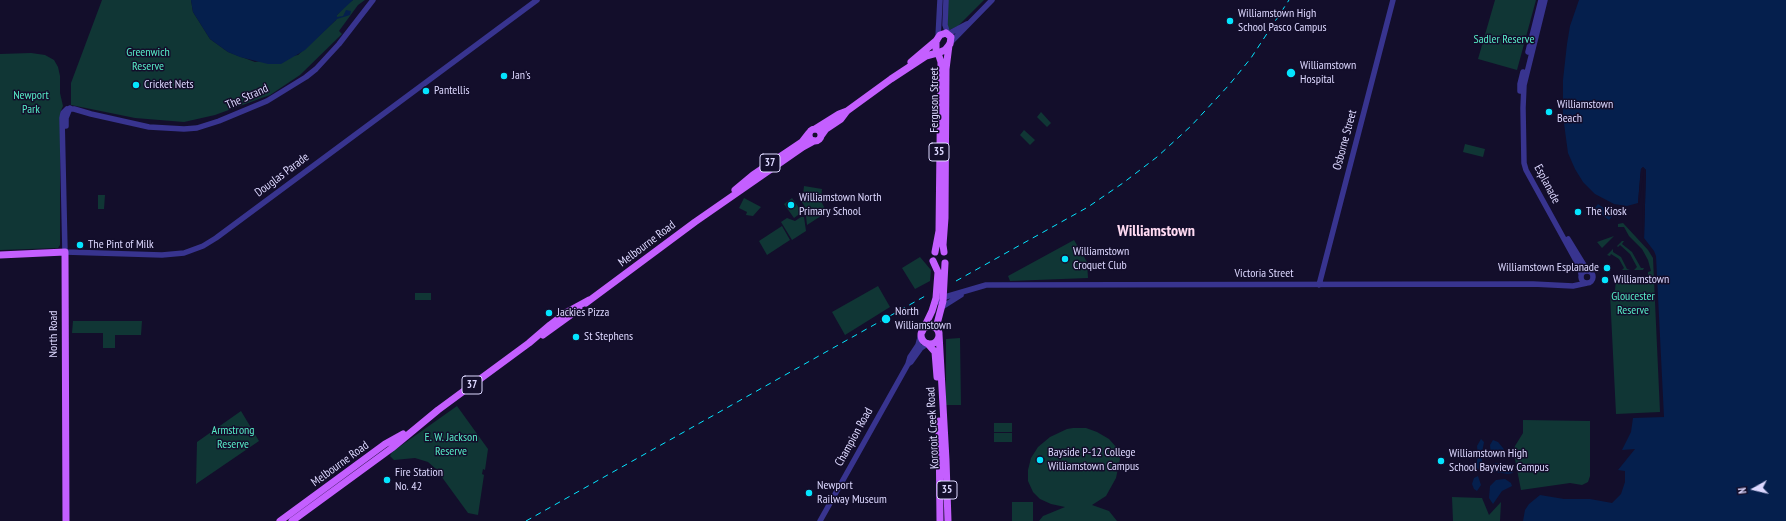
<!DOCTYPE html>
<html>
<head>
<meta charset="utf-8">
<style>
  body { margin:0 }
  #map { position:relative; width:1786px; height:521px; overflow:hidden; background:#130e2b; font-family:"PT Sans Narrow",sans-serif }
  canvas { display:block }
  .north { position:absolute; left:1734px; top:469px; width:40px; height:40px; -webkit-text-stroke:3px #130e2b; paint-order:stroke; rotate:262deg; font-size:11px; font-weight:700; line-height:16px; text-align:center; color:#ddd8ff }
  .north::after { content:''; display:block; margin:auto; width:14px; height:18px; background:#ddd8ff; clip-path:polygon(50% 0,100% 100%,50% 72%,0 100%) }
</style>
</head>
<body>
<div id="map">
<canvas width="1786" height="521"></canvas>
<div class="north">N</div>
</div>
<script>
const g = document.querySelector('canvas').getContext('2d');
g.lineJoin = 'round';
function fill(path, color) { g.fillStyle = color; g.fill(path, 'evenodd'); }
const shape = rows => new Path2D(rows.map(r => 'M' + r).join(''));
function trace(path, color, width, dash) { g.strokeStyle = color; g.lineWidth = width; g.lineCap = dash ? 'butt' : 'round'; g.setLineDash(dash || []); g.stroke(path); }
function drawText(font, color, halo, rows, align = 'center') {
  g.font = font + ' "PT Sans Narrow",sans-serif'; g.lineWidth = 3; g.setLineDash([]); g.textBaseline = 'middle'; g.strokeStyle = halo; g.fillStyle = color; for (const [text, x, y, turn = 0] of rows) {
    g.save(); g.translate(x, y); g.rotate((+turn || 0) * Math.PI / 180); g.textAlign = isNaN(turn) ? turn : align; if (halo) g.strokeText(text, 0, 0); g.fillText(text, 0, 0); g.restore();
  }
}
fill(shape([
  [102,0,191,0,193,12,210,39,228,52,255,62,298,55,336,20,337,15,346,5,353,0,365,0,358,5,339,31,342,34,300,75,270,95,215,115,184,122,135,118,71,105,71,83],
  [948,0,984,0,958,26,949,30,947,27],
  [1495,0,1536,0,1517,70,1478,59],
  [31,53,45,55,54,60,58,67,60,76,60,93,63,106,60,113,60,245,58,248,0,250,0,54],
  [1041,112,1051,123,1047,127,1037,117],
  [1024,130,1035,140,1030,145,1020,135],
  [1465,144,1485,149,1483,157,1463,152],
  [804,186,822,189,821,198,803,195],
  [98,195,105,195,104,209,98,209],
  [798,196,821,201,826,211,822,213,821,216,807,225,805,207],
  [744,198,761,207,753,216,746,215,747,212,739,208],
  [792,198,802,212,794,218,784,204],
  [801,217,804,217,806,231,792,240,781,222,787,218,795,221],
  [1623,223,1648,250,1653,258,1660,412,1616,414,1610,294,1615,290,1616,280,1620,279,1620,277,1648,277,1648,272,1651,271,1648,260,1642,249,1629,236,1624,227,1618,227,1618,224],
  [782,226,790,240,767,255,759,241],
  [1614,236,1602,248,1597,242],
  [1074,240,1087,262,1088,278,1010,281,1008,276],
  [1622,241,1624,241,1622,244,1632,252,1641,268,1644,268,1643,270,1634,270,1637,267,1630,254,1620,245,1618,247,1617,246],
  [1613,249,1613,252,1621,257,1627,269,1630,270,1622,270,1624,268,1619,259,1611,254,1610,256,1607,255],
  [920,257,931,270,930,281,915,289,902,268],
  [878,286,890,307,845,335,832,312],
  [415,293,431,293,431,300,415,300],
  [73,321,142,321,141,335,115,335,115,348,103,348,103,333,72,333],
  [960,338,961,405,946,405,946,339],
  [457,406,488,449,485,470,483,469,482,474,484,475,478,515,468,513,436,469,428,462,415,458,394,460,390,456,392,452],
  [241,411,259,441,196,484,197,442],
  [1523,420,1590,421,1590,476,1588,482,1582,485,1570,483,1521,490,1514,454,1515,446,1523,433],
  [994,423,1012,423,1012,432,994,432],
  [1073,428,1086,428,1097,432,1109,439,1117,448,1120,459,1116,478,1106,496,1092,505,1109,511,1117,521,1039,521,1043,516,1065,507,1051,504,1040,499,1033,492,1028,481,1028,470,1031,458,1038,447,1050,437,1067,429],
  [994,433,1012,433,1012,442,994,442],
  [1452,497,1482,498,1489,515,1501,502,1500,521,1453,521],
  [1012,502,1033,502,1033,521,1012,521]
]), '#103635');
fill(shape([
  [191,0,353,0,337,15,337,17,343,16,346,10,351,11,350,15,337,19,305,50,281,64,268,64,240,57,228,52,210,39,193,12],
  [1579,0,1786,0,1786,521,1523,521,1525,510,1529,504,1540,495,1564,499,1590,499,1612,503,1621,494,1625,482,1625,471,1618,470,1635,449,1622,450,1631,432,1633,418,1664,417,1656,256,1654,251,1644,238,1646,170,1643,167,1641,169,1638,203,1627,206,1614,204,1595,194,1583,182,1575,169,1568,153,1563,116,1563,80,1567,44,1570,26],
  [1598,204,1613,215,1609,220,1594,209],
  [1481,439,1484,442,1481,458,1484,467,1480,470,1477,468,1476,465,1478,457,1477,446],
  [1493,440,1498,442,1503,448,1506,453,1505,457,1496,458,1491,455,1490,445],
  [1495,463,1506,464,1512,468,1513,473,1508,474,1495,472,1491,466],
  [1478,476,1481,485,1477,491,1474,489,1472,484,1474,478],
  [1505,479,1511,483,1512,486,1502,491,1493,504,1489,498,1490,486,1496,480]
]), '#051f4d');
fill(shape([
  [1643,167,1646,170,1644,239,1642,237,1644,169,1639,205,1638,203,1640,178,1641,169]
]), '#130e2b');
trace(shape([
  [946,0,945,25,948,34],
  [1545,0,1524,85,1523,108,1524,163,1526,170,1580,268,1581,274],
  [948,34,967,24],
  [938,38,940,0],
  [950,43,992,0],
  [1528,52,1541,0],
  [1520,91,1520,84,1523,72],
  [67,109,63,113,62,118,65,252,162,255,184,253,203,246,216,238,537,0],
  [67,109,74,109,91,114,149,127,184,129,197,128,219,121,267,101,306,77,316,69,339,44,373,0],
  [66,126,66,118,70,108],
  [1568,239,1587,270],
  '1581 277a6 6 0 1 1 12 0a6 6 0 1 1-12 0Z',
  [1319,285,1393,0],
  [935,303,945,297,986,285,1533,284,1573,286,1587,283],
  [942,307,961,295],
  [908,364,911,362,921,348,927,344],
  [820,521,908,364,910,357,918,345,921,334]
]), '#38348f', 5.5);
trace(shape([
  [946,33,951,37,950,44,945,50,938,53,936,49,936,41,940,35,946,33],
  [911,62,937,40],
  '809 135a6 6 0 1 1 12 0a6 6 0 1 1-12 0Z',
  [815,129,839,114,847,111],
  [821,136,826,129,841,119,847,111,891,79,926,56,937,53],
  [735,190,753,175,802,142,809,133],
  [935,252,939,231,941,62,938,53],
  [944,252,943,245,945,218,946,69,949,45],
  [0,255,65,252,66,521],
  [586,303,695,222,803,147,814,141],
  '921 335a9 9 0 1 1 18 0a9 9 0 1 1-18 0Z',
  [922,332,932,311,936,298,938,272,933,261],
  [939,333,937,324,943,301,945,263],
  [939,334,946,460,948,521],
  [543,335,579,309],
  [928,344,935,352,937,377],
  [939,421,940,521],
  [280,521,385,444,403,434],
  [292,521,392,448,438,410,529,343,550,325,567,312,589,300]
]), '#c45fff', 7);
trace(shape([
  [956,281,1088,207,1123,183,1157,157,1191,126,1229,85,1251,58,1289,0],
  [526,521,927,295]
]), '#04e5ff', 1, [6, 5]);
for (const [x, y, r, color] of [
  [1230,21,4,"#04e5ff"],
  [1291,73,5,"#04e5ff"],
  [504,76,4,"#04e5ff"],
  [136,85,4,"#04e5ff"],
  [426,91,4,"#04e5ff"],
  [1549,112,4,"#04e5ff"],
  [791,205,4,"#04e5ff"],
  [1578,212,4,"#04e5ff"],
  [80,245,4,"#04e5ff"],
  [1065,259,4,"#04e5ff"],
  [1607,268,4,"#04e5ff"],
  [1605,280,4,"#04e5ff"],
  [549,313,4,"#04e5ff"],
  [886,319,5,"#04e5ff"],
  [576,337,4,"#04e5ff"],
  [1040,460,4,"#04e5ff"],
  [1441,461,4,"#04e5ff"],
  [387,480,4,"#04e5ff"],
  [809,493,4,"#04e5ff"]
]) { const dot = new Path2D(); dot.arc(x, y, r, 0, 2 * Math.PI); g.fillStyle = color; g.fill(dot); trace(dot, '#130e2b', 1.5); }
for (const [x, y, w] of [
  [939,152,20],
  [770,163,20],
  [472,385,20],
  [947,490,20]
]) { const box = new Path2D(); box.roundRect(x - w / 2, y - 9, w, 18, 3); g.fillStyle = '#130e2b'; g.fill(box); trace(box, '#ddd8ff', 1); }
drawText('bold 11px', '#ddd8ff', null, [
  ["35",939,152],
  ["37",770,163],
  ["37",472,385],
  ["35",947,490]
]);
drawText('12px', '#ddd8ff', '#130e2b', [
  ["Williamstown High",1238,14],
  ["School Pasco Campus",1238,28],
  ["Williamstown",1300,66],
  ["Hospital",1300,80],
  ["Jan's",512,76],
  ["Cricket Nets",144,85],
  ["Pantellis",434,91],
  ["Williamstown",1557,105],
  ["Beach",1557,119],
  ["Williamstown North",799,198],
  ["Primary School",799,212],
  ["The Kiosk",1586,212],
  ["The Pint of Milk",88,245],
  ["Williamstown",1073,252],
  ["Croquet Club",1073,266],
  ["Williamstown Esplanade",1599,268,"right"],
  ["Williamstown",1613,280],
  ["North",895,312],
  ["Williamstown",895,326],
  ["Jackies Pizza",557,313],
  ["St Stephens",584,337],
  ["Bayside P-12 College",1048,453],
  ["Williamstown Campus",1048,467],
  ["Williamstown High",1449,454],
  ["School Bayview Campus",1449,468],
  ["Fire Station",395,473],
  ["No. 42",395,487],
  ["Newport",817,486],
  ["Railway Museum",817,500]
], 'left');
drawText('12px', '#57ecc7', '#130e2b', [
  ["Sadler Reserve",1504,40],
  ["Greenwich",148,53],
  ["Reserve",148,67],
  ["Newport",31,96],
  ["Park",31,110],
  ["Gloucester",1633,297],
  ["Reserve",1633,311],
  ["Armstrong",233,431],
  ["Reserve",233,445],
  ["E. W. Jackson",451,438],
  ["Reserve",451,452]
]);
drawText('12px', '#ddd8ff', '#130e2b', [
  ["The Strand",247,97,-24],
  ["Ferguson Street",935,100,-90],
  ["Osborne Street",1345,140,-75],
  ["Douglas Parade",282,175,-37],
  ["Esplanade",1547,184,62],
  ["Melbourne Road",647,244,-37],
  ["Victoria Street",1264,274],
  ["North Road",54,334,-90],
  ["Kororoit Creek Road",933,428,-93],
  ["Champion Road",854,437,-61],
  ["Melbourne Road",340,464,-36]
]);
drawText('bold 16px', '#ffdaf2', '#130e2b', [
  ["Williamstown",1156,231]
]);
</script>
</body>
</html>
